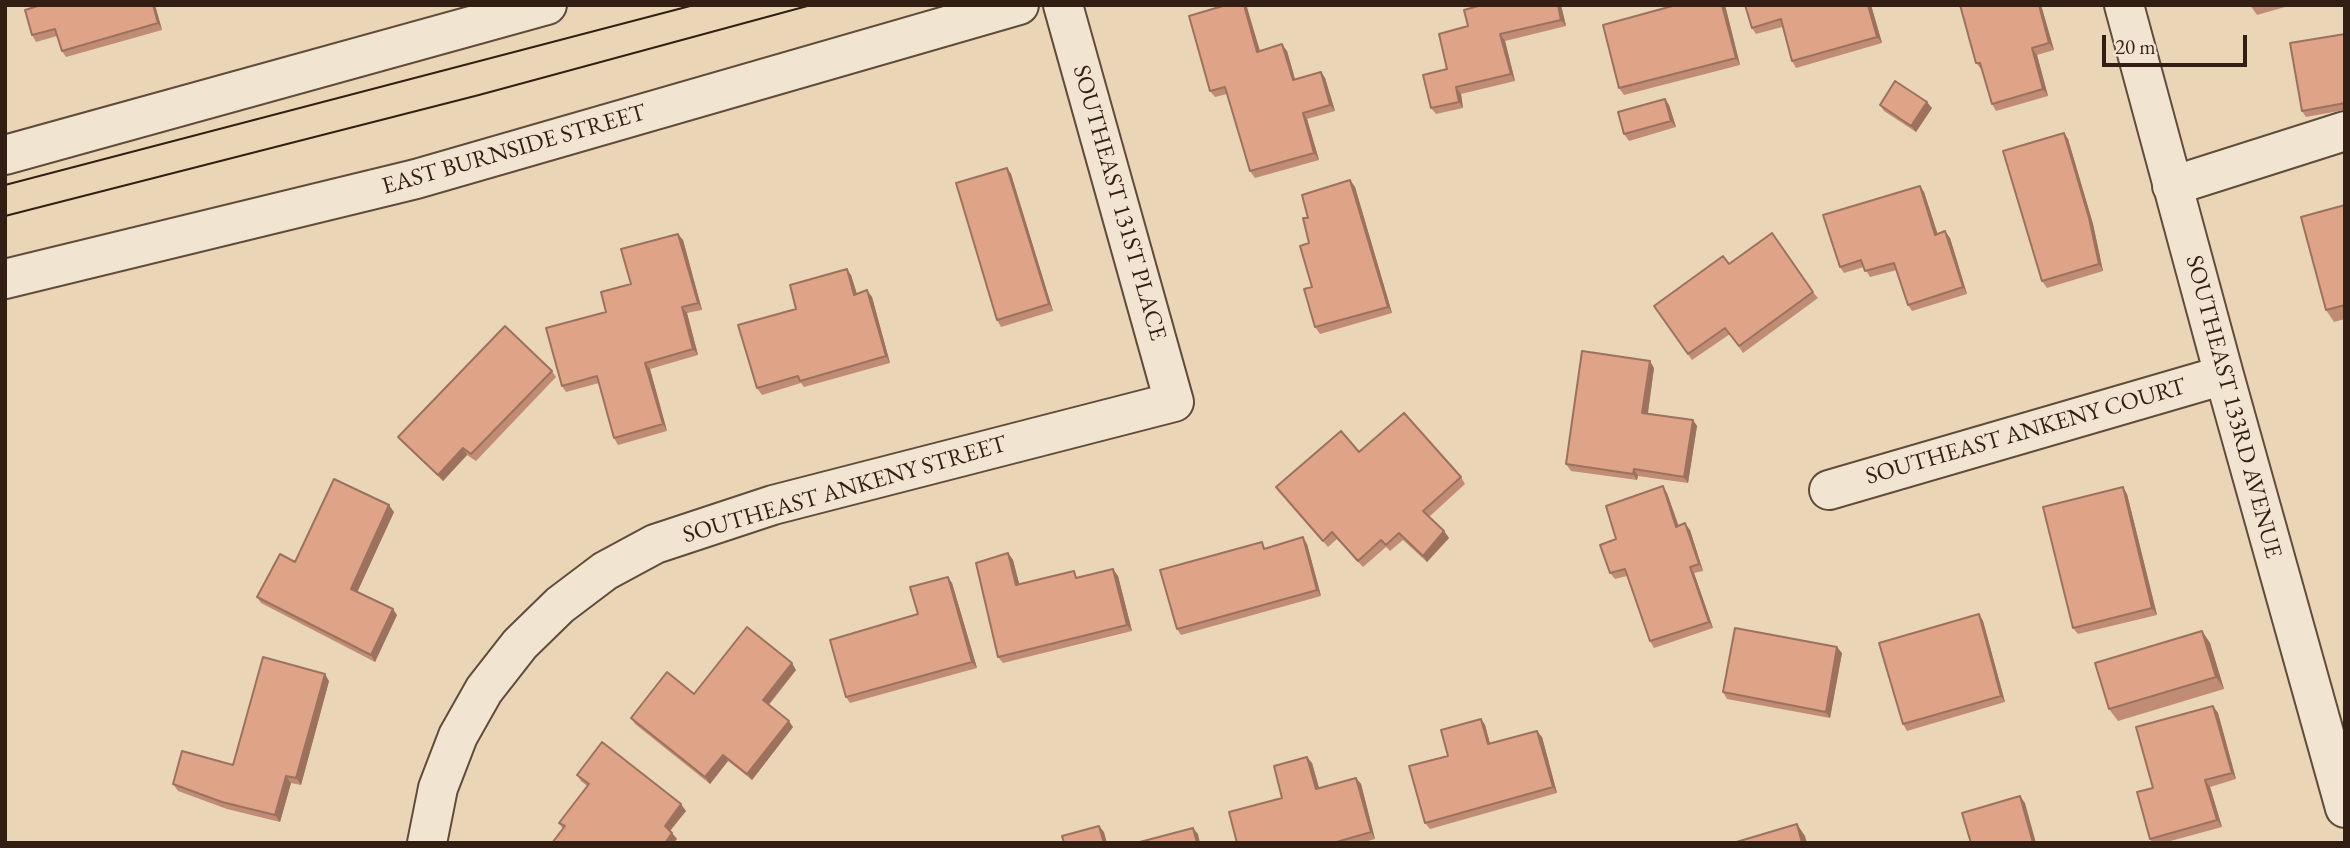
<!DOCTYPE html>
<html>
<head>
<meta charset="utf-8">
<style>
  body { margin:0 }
  #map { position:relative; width:2350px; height:848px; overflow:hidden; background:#ead6b6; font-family:"EB Garamond",serif }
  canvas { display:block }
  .frame { position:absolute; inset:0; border:7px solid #331e13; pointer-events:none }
  .scale { position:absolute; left:2102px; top:35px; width:145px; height:32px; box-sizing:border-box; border:4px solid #331e13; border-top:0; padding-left:9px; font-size:21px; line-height:24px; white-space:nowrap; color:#331e13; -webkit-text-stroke:5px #f1e4d0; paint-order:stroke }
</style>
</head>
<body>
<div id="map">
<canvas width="2350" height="848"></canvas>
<div class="frame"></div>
<div class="scale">20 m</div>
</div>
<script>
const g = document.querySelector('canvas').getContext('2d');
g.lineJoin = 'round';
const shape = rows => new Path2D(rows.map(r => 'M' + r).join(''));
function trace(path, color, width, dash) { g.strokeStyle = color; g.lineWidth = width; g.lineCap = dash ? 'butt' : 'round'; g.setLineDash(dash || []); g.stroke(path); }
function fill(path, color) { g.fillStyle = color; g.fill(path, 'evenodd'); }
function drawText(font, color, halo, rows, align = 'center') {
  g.font = font + ' "EB Garamond",serif'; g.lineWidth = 5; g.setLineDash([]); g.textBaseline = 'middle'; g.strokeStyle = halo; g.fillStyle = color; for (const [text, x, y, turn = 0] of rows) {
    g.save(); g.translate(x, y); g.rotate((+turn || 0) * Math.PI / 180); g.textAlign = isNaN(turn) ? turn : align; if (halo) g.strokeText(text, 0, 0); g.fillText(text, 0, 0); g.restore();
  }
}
const minor = shape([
  [2124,5,2224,375,2345,808],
  [5,155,547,5],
  [2172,186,2345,131],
  [5,279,416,179,1019,5],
  [1829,490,2224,375],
  [427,843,438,788,458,736,484,690,520,644,560,605,605,571,655,544,773,505,1174,402,1063,5]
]);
trace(minor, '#614c3c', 42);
trace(minor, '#f1e4d0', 38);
trace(shape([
  [5,185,694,5],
  [5,216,479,95,811,5]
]), '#331e13', 2);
fill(shape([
  [41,5,155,5,162,30,66,57,62,51,57,36,36,42,32,35],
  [1226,5,1245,5,1260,51,1287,51,1295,79,1321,72,1325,78,1335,111,1307,119,1319,160,1255,178,1250,171,1227,94,1215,97,1210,91],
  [1482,5,1561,5,1566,26,1505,41,1515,81,1461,94,1463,108,1436,114,1431,108,1447,69,1468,26],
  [1676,5,1725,5,1740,65,1624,95,1619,88],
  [1745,5,1871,5,1882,43,1796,68,1792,61,1782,27,1756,34,1752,28],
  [1960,5,2041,5,2054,50,2037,55,2048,96,1996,111,1992,104,1982,70,1976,63],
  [2250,5,2292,5,2257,15],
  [2345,34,2345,110,2306,117,2302,111],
  [1665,99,1669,105,1676,127,1629,141,1624,134],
  [1880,105,1932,108,1916,132,1884,111],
  [2064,133,2068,139,2093,224,2103,271,2047,288,2042,281],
  [1007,168,1011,174,1053,311,1001,327,997,320],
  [1350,180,1355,187,1392,313,1320,334,1315,327,1308,218],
  [1924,192,1937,234,1950,238,1967,294,1912,311,1908,305,1897,270,1870,277,1864,267,1844,273,1840,267],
  [2345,205,2345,319,2334,322,2326,310],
  [683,240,702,310,687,313,698,355,650,369,667,431,618,445,614,438,599,383,566,392,562,386,606,312,631,284],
  [1729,264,1813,292,1818,298,1743,353,1730,334,1692,360,1654,306],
  [851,275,857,294,872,297,890,363,804,387,801,383,762,395,757,388,796,309],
  [1654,368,1648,413,1693,420,1697,426,1688,483,1638,476,1637,480,1571,471,1566,464],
  [552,371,556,377,476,461,467,455,443,481,403,443,398,437],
  [1359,452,1461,477,1465,484,1429,517,1444,531,1449,538,1427,562,1403,540,1390,551,1386,547,1363,567,1337,539,1328,547,1276,487],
  [1667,493,1679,526,1690,530,1703,571,1694,573,1713,628,1654,648,1650,641,1627,576,1615,579,1610,573,1616,539],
  [2127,494,2157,615,2078,634,2073,628],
  [394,512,357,592,397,615,375,662,261,603,257,597,295,562],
  [1307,544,1321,596,1181,635,1177,629,1266,548],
  [1008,553,1013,560,1019,584,1079,578,1118,576,1132,631,1003,663,998,657],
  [952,583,977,668,850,703,846,697,918,614],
  [1979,614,1983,621,2005,702,1907,731,1903,724],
  [2202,631,2210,643,2224,689,2118,721,2109,709],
  [1842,653,1830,718,1727,699,1723,692],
  [796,670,769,705,793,727,752,780,728,761,710,784,635,724,631,718,694,694],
  [329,681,301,785,291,783,280,822,227,809,178,791,173,784,233,765],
  [2213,706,2218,713,2236,779,2210,787,2222,827,2163,843,2153,843,2150,839,2153,788],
  [1481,719,1485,725,1490,744,1542,737,1557,793,1430,829,1425,823,1448,756],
  [1312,763,1319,788,1356,778,1361,784,1375,839,1361,843,1237,843,1282,798],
  [577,775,686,811,670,831,677,839,563,829,559,823,587,786,581,781]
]), '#c08c74');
fill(shape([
  [153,5,155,5,162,30,158,23],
  [1244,5,1245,5,1247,7,1262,58,1257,52],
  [1558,5,1561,5,1566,26,1561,20],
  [1722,5,1725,5,1740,65,1736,58],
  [1868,5,1871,5,1882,43,1877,37],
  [2039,5,2041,5,2054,50,2049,43],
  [1500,34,1505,41,1515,81,1511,74],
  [1282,44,1287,51,1297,86,1293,80],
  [2032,48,2037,55,2048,96,2043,89],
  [1321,72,1325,78,1335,111,1330,105],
  [1456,87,1461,94,1463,108,1459,102],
  [1665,99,1669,105,1676,127,1671,121],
  [1927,102,1932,108,1916,132,1911,126],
  [1303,113,1307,119,1319,160,1314,153],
  [2064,133,2068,139,2093,224,2103,271,2099,264],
  [1007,168,1011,174,1053,311,1049,304],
  [1350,180,1355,187,1392,313,1388,307],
  [1920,186,1924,192,1940,241,1935,235],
  [1945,231,1950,238,1967,294,1963,287],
  [678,234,683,240,702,310,698,303],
  [847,269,851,275,859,301,854,295],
  [867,290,872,297,890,363,886,356],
  [682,307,687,313,698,355,693,349],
  [1650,361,1654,368,1647,419,1642,413],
  [645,363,650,369,667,431,663,424],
  [1693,420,1697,426,1688,483,1684,477],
  [463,448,467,455,443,481,438,475],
  [1634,469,1638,476,1637,480,1633,474],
  [1663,486,1667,493,1681,534,1676,527],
  [2123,487,2127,494,2157,615,2152,608],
  [389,505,394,512,356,595,351,589],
  [1685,523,1690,530,1703,571,1699,564],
  [1444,531,1449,538,1427,562,1423,556],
  [1303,537,1307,544,1321,596,1317,590],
  [1008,553,1013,560,1021,591,1016,585],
  [1690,567,1694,573,1713,628,1709,622],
  [1113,569,1118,576,1132,631,1127,625],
  [948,577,952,583,977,668,972,662],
  [393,609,397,615,375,662,371,655],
  [1979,614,1983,621,2005,702,2001,696],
  [2202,631,2210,643,2224,689,2216,677],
  [1837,647,1842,653,1830,718,1826,712],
  [792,663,796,670,767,706,763,700],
  [325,674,329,681,301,785,296,778],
  [2213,706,2218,713,2236,779,2232,773],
  [1481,719,1485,725,1492,751,1488,744],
  [789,721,793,727,752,780,747,774],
  [1537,731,1542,737,1557,793,1553,787],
  [723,755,728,761,710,784,705,777],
  [1307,757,1312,763,1321,795,1316,789],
  [286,776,291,783,280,822,275,815],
  [1356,778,1361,784,1375,839,1371,832],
  [2205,780,2210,787,2222,827,2217,820],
  [2020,796,2025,803,2036,843,2033,843],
  [681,804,686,811,669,832,665,826],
  [1797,824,1805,836,1807,843,1802,843],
  [1099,826,1104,832,1107,843,1104,843],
  [1193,828,1198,834,1200,843,1197,843],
  [672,833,677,839,674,843,665,843]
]), '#9c725e');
const building = shape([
  [41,5,153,5,158,23,62,51,55,29,32,35,25,10,41,5],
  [1226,5,1244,5,1257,52,1282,44,1293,80,1321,72,1330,105,1303,113,1314,153,1250,171,1225,87,1210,91,1189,16,1226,5],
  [1482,5,1558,5,1561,20,1500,34,1511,74,1456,87,1459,102,1431,108,1423,75,1447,69,1439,34,1468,26,1464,10,1482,5],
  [1676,5,1722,5,1736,58,1619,88,1603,25,1676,5],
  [1745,5,1868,5,1877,37,1792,61,1781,19,1752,28,1745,5],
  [1960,5,2039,5,2049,43,2032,48,2043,89,1992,104,1980,63,1976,63,1960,5],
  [2345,34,2345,103,2302,111,2290,43,2345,34],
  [1895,81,1927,102,1911,126,1880,105,1895,81],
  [1665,99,1671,121,1624,134,1618,112,1665,99],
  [2064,133,2089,218,2099,264,2042,281,2003,151,2064,133],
  [1007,168,1049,304,997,320,956,183,1007,168],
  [1350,180,1388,307,1315,327,1304,289,1312,287,1300,246,1309,243,1303,218,1308,218,1302,195,1350,180],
  [1920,186,1935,235,1945,231,1963,287,1908,305,1894,263,1865,271,1861,260,1840,267,1823,215,1920,186],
  [2345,205,2345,305,2326,310,2301,217,2345,205],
  [1772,233,1813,292,1739,346,1725,328,1688,354,1654,306,1723,256,1729,264,1772,233],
  [678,234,698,303,682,307,693,349,645,363,663,424,614,438,597,376,562,386,546,328,606,312,601,292,631,284,621,249,678,234],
  [847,269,854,295,867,290,886,356,800,381,798,376,757,388,738,325,796,309,790,285,847,269],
  [505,326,552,371,471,454,463,448,438,475,398,437,505,326],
  [1582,351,1650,361,1642,413,1693,420,1684,477,1634,469,1633,474,1566,464,1582,351],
  [1404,413,1461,477,1423,511,1444,531,1423,556,1399,533,1386,545,1381,540,1358,561,1332,532,1323,541,1276,487,1341,431,1359,452,1404,413],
  [334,479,389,505,351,589,393,609,371,655,257,597,280,554,295,562,334,479],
  [1663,486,1676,527,1685,523,1699,564,1690,567,1709,622,1650,641,1625,569,1610,573,1600,545,1616,539,1606,506,1663,486],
  [2123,487,2152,608,2073,628,2043,507,2123,487],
  [1303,537,1317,590,1177,629,1160,570,1262,542,1264,549,1303,537],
  [1008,553,1016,585,1074,571,1076,578,1113,569,1127,625,998,657,976,563,1008,553],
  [948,577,972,662,846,697,830,640,918,614,910,587,948,577],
  [1979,614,2001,696,1903,724,1879,643,1979,614],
  [747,627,792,663,763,700,789,721,747,774,723,755,705,777,631,718,667,672,694,694,747,627],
  [1735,628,1837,647,1826,712,1723,692,1735,628],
  [2202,631,2216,677,2109,709,2095,663,2202,631],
  [263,657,325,674,296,778,286,776,275,815,222,802,173,784,182,751,233,765,263,657],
  [2213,706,2232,773,2205,780,2217,820,2150,839,2137,792,2153,788,2136,727,2213,706],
  [1481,719,1488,744,1537,731,1553,787,1425,823,1409,766,1448,756,1441,730,1481,719],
  [602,742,681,804,665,826,672,833,665,843,552,843,565,826,559,823,589,784,577,775,602,742],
  [1307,757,1316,789,1356,778,1371,832,1333,843,1237,843,1229,812,1282,798,1274,766,1307,757],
  [2020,796,2033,843,1971,843,1962,813,2020,796],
  [1797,824,1802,843,1733,843,1797,824],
  [1099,826,1104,843,1064,843,1062,836,1099,826],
  [1193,828,1197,843,1136,843,1193,828]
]);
fill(building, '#dfa387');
trace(building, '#9c725e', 2);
drawText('24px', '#331e13', '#f1e4d0', [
  ["EAST BURNSIDE STREET",514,150,-16],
  ["SOUTHEAST 131ST PLACE",1119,203,74],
  ["SOUTHEAST 133RD AVENUE",2233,407,75],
  ["SOUTHEAST ANKENY COURT",2026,432,-16],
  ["SOUTHEAST ANKENY STREET",845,490,-16]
]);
</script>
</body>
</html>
